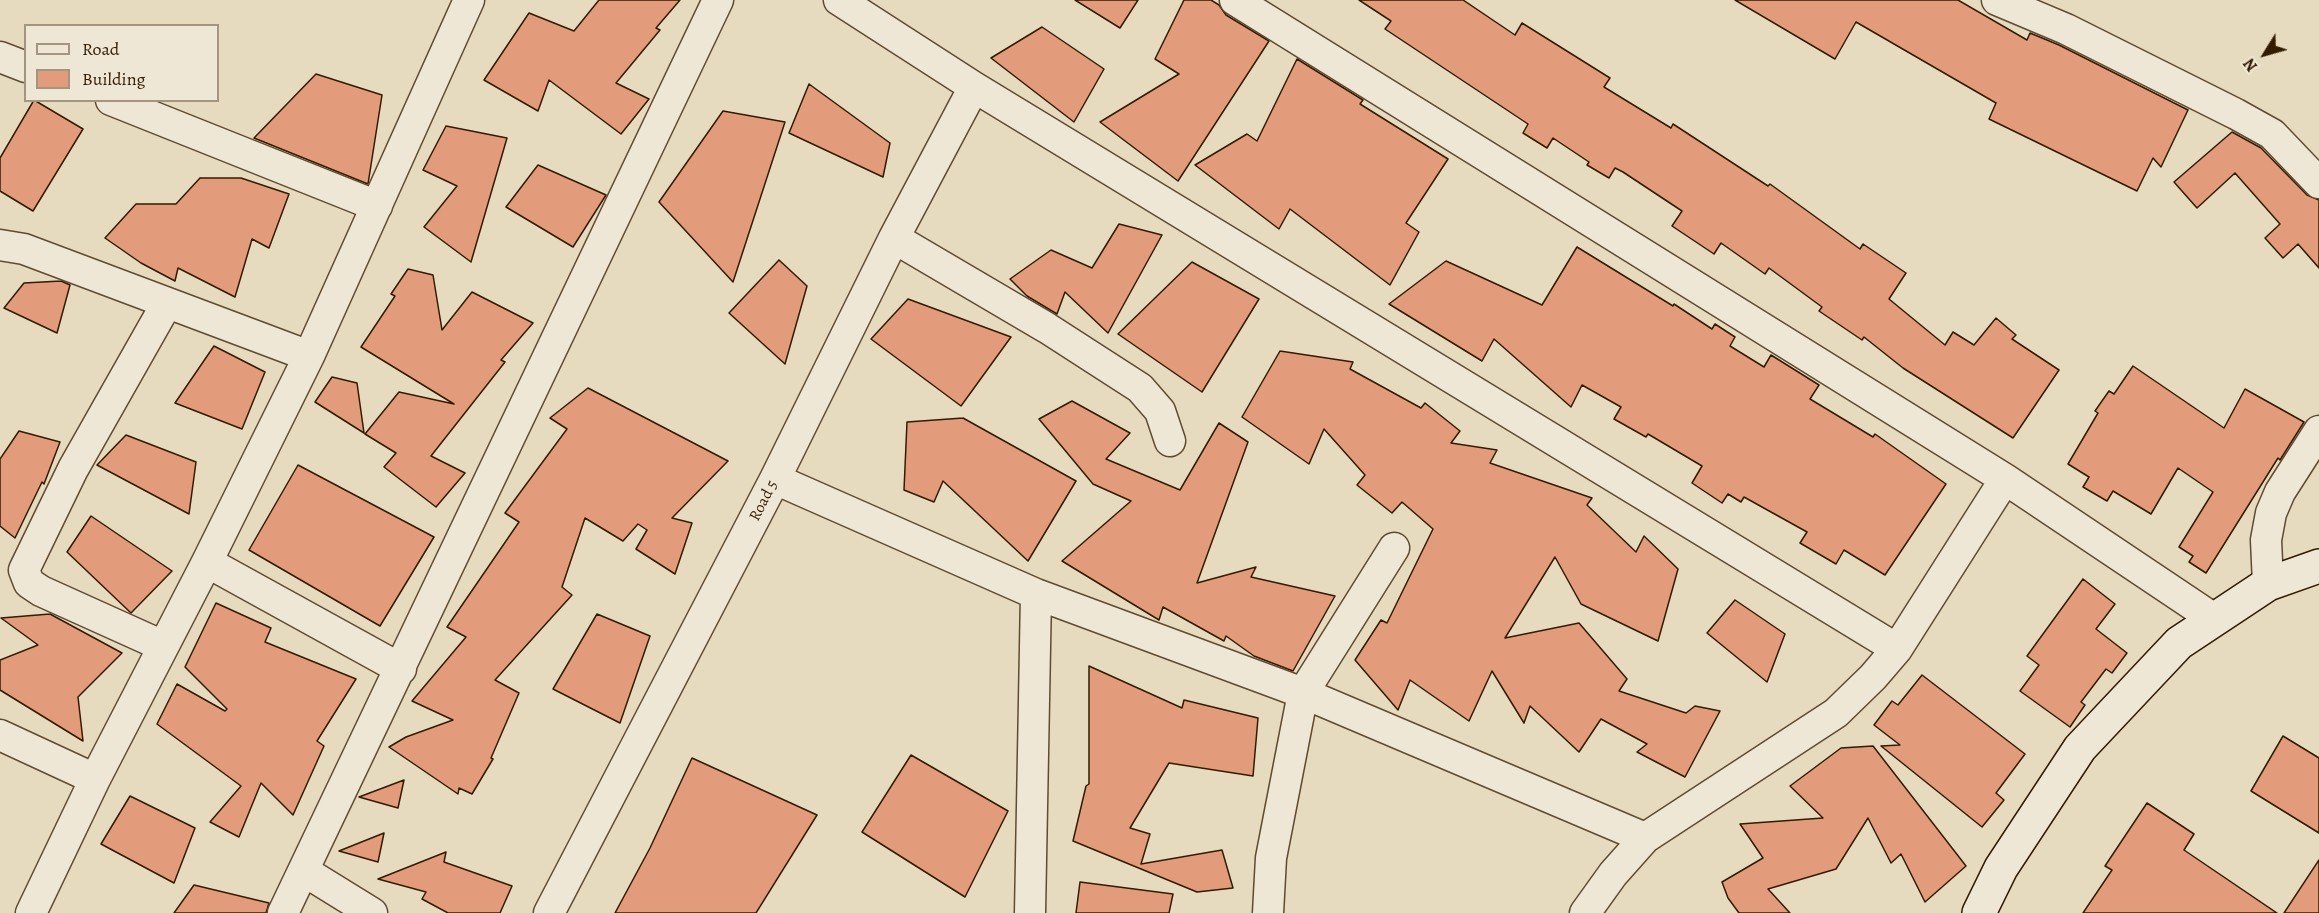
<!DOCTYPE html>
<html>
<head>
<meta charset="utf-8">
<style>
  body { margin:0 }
  #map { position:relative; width:2319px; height:913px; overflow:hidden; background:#e6dabf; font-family:Alegreya,serif }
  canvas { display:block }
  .legend { position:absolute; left:24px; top:24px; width:195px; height:78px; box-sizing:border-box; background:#efe7d5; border:2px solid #a49580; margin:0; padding:8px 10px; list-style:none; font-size:18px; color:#331b00 }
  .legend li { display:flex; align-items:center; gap:12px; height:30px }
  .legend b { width:30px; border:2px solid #a49580 }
  .north { position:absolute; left:2235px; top:24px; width:60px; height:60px; -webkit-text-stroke:4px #efe7d5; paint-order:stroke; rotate:233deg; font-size:16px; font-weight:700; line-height:24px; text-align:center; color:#331b00 }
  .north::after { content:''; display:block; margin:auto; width:21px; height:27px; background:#331b00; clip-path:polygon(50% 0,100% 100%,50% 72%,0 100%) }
</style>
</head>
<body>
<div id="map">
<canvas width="2319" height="913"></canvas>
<ul class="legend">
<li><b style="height:8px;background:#efe7d5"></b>Road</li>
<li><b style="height:16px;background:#e29c7b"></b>Building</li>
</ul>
<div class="north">N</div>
</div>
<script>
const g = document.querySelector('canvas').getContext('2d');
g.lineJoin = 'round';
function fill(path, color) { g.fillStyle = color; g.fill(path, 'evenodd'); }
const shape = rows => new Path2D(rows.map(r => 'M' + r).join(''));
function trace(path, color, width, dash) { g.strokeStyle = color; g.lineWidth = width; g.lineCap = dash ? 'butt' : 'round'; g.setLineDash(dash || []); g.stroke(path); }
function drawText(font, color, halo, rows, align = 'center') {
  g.font = font + ' Alegreya,serif'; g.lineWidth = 6; g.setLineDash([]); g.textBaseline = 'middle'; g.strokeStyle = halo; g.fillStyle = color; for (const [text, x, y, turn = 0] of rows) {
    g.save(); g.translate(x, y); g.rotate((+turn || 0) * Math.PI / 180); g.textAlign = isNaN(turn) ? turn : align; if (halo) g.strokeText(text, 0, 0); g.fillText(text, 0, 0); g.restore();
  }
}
const building = shape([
  [599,0,680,0,656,28,660,30,616,83,649,99,621,134,549,80,538,111,484,80,529,13,574,31,599,0],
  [1075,0,1138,0,1120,28,1075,0],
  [1184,0,1211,0,1219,5,1226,15,1269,41,1178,181,1100,122,1179,74,1155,59,1184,0],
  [1359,0,1463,0,1515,35,1522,23,1610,78,1604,87,1671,128,1673,124,1768,186,1770,184,1860,249,1863,244,1906,273,1889,299,1945,345,1953,332,1974,345,1996,318,2016,335,2012,339,2059,370,2013,438,1903,368,1864,337,1862,340,1819,311,1822,307,1769,268,1765,274,1721,243,1714,254,1672,226,1682,211,1623,172,1615,168,1609,178,1587,165,1589,162,1553,138,1547,148,1523,133,1528,124,1385,29,1391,21,1359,0],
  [1735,0,1958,0,2027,40,2030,33,2059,45,2188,110,2161,167,2153,158,2137,191,1989,119,1996,103,1856,22,1835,59,1735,0],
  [1042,27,1104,69,1074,122,991,58,1042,27],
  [1297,59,1363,100,1360,104,1448,159,1406,223,1419,232,1390,285,1290,209,1279,229,1195,165,1247,134,1257,141,1297,59],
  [316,74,382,95,368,184,254,138,316,74],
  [809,84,890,143,883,177,789,133,809,84],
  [34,100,83,129,33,211,0,191,0,158,34,100],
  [723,111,785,122,733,282,659,202,723,111],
  [446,126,507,138,471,262,424,227,457,186,423,170,446,126],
  [2232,132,2261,148,2307,195,2319,200,2319,268,2298,244,2283,258,2265,238,2280,224,2235,173,2197,208,2174,182,2232,132],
  [538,165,606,195,573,247,506,207,538,165],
  [200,178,241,178,289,194,269,248,252,239,235,297,178,268,175,281,141,263,105,238,136,204,176,204,200,178],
  [1119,224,1162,235,1108,333,1065,292,1057,314,1027,296,1010,279,1051,250,1092,268,1119,224],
  [1577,247,1673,306,1674,304,1712,329,1715,324,1735,337,1730,346,1764,367,1771,355,1819,385,1810,399,1873,437,1875,434,1946,484,1885,575,1844,550,1836,564,1800,543,1807,532,1744,497,1741,502,1728,494,1722,503,1692,483,1702,466,1648,434,1646,437,1614,419,1621,407,1582,385,1571,407,1494,339,1482,361,1389,304,1446,261,1542,305,1577,247],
  [779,260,807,286,785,364,729,313,779,260],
  [1192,262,1259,299,1202,392,1118,334,1192,262],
  [408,269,433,275,442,330,472,292,533,323,501,360,505,362,431,456,465,473,436,507,384,467,396,453,365,434,399,392,454,404,361,347,395,296,391,294,408,269],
  [61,281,70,285,57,333,4,308,24,283,61,281],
  [908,299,1011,337,961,406,871,339,908,299],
  [214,346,265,372,242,429,175,403,214,346],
  [1280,351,1353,362,1350,369,1421,408,1425,403,1460,431,1451,443,1497,450,1490,463,1592,498,1587,505,1636,552,1644,536,1678,569,1658,641,1581,604,1555,557,1505,638,1579,623,1627,679,1619,691,1686,713,1695,706,1720,711,1685,777,1637,752,1647,744,1601,719,1579,752,1530,706,1524,723,1492,671,1469,721,1410,680,1398,710,1355,660,1381,620,1387,623,1433,529,1402,502,1392,513,1357,485,1365,475,1324,429,1309,464,1242,417,1280,351],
  [2133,366,2224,428,2245,389,2304,422,2280,460,2278,458,2206,573,2189,562,2193,556,2179,547,2213,492,2178,468,2151,514,2113,491,2107,501,2083,487,2089,477,2068,464,2098,413,2095,411,2109,391,2114,394,2133,366],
  [332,377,357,383,364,433,315,402,332,377],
  [588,388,728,461,672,518,692,523,675,574,636,549,647,530,638,524,623,541,585,518,562,587,572,595,495,680,519,693,491,758,493,759,472,794,459,788,458,794,389,747,406,737,453,720,412,701,466,637,447,627,519,522,505,513,567,429,550,418,588,388],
  [1072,401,1130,433,1106,459,1180,490,1219,423,1248,442,1197,583,1256,567,1251,577,1335,596,1293,671,1254,656,1226,636,1224,641,1163,607,1159,620,1062,561,1131,501,1093,484,1039,419,1072,401],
  [963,418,1076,481,1028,561,943,481,934,502,904,490,907,422,963,418],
  [19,431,60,442,44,484,42,482,15,538,0,526,0,459,19,431],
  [126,435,196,462,189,514,97,465,126,435],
  [298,465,434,537,380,626,249,550,298,465],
  [91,516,172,571,131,613,67,552,91,516],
  [2083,579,2115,604,2096,629,2127,653,2112,673,2106,669,2081,702,2085,705,2070,727,2020,691,2039,665,2027,656,2083,579],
  [1735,600,1785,634,1767,682,1707,633,1735,600],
  [216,603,271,628,265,642,356,679,317,741,324,746,293,815,261,783,239,837,210,822,241,786,157,724,177,684,225,711,227,709,185,667,216,603],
  [50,614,122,653,78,697,83,741,0,690,0,660,38,645,1,618,50,614],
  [597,614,650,636,620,723,553,689,597,614],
  [1089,666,1182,708,1184,700,1258,718,1253,776,1169,763,1130,828,1150,834,1141,864,1222,850,1233,888,1197,892,1073,841,1086,786,1089,784,1089,666],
  [1922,675,2025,754,1996,793,2004,800,1982,827,1881,746,1900,745,1874,725,1892,701,1898,705,1922,675],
  [2283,736,2319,758,2319,833,2251,791,2283,736],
  [1873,746,1966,866,1925,902,1901,854,1891,863,1868,818,1836,869,1768,889,1790,913,1739,913,1728,898,1722,882,1763,858,1740,824,1823,818,1790,786,1841,748,1873,746],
  [911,755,1008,811,965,897,862,832,911,755],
  [692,758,817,815,756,913,615,913,650,848,692,758],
  [404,780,398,808,359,797,404,780],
  [130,796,195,828,174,883,101,844,130,796],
  [2147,803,2194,834,2184,850,2277,913,2083,913,2112,870,2105,866,2147,803],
  [384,833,378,862,339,851,384,833],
  [446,852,444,862,512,886,500,913,448,913,422,899,426,892,378,879,446,852],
  [2319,860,2319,913,2284,913,2319,860],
  [1080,882,1173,894,1169,913,1076,913,1080,882],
  [194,885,269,903,266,913,174,913,194,885]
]);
fill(building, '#e29c7b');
trace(building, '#331b00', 1.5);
const street = shape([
  [839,0,974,87,1897,649],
  [1235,0,2005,479,2214,619],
  [1997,0,2066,29,2236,114,2272,134,2319,183],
  [0,57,26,67],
  [111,100,377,206],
  [894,238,1047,328,1140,388,1160,411,1170,441],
  [0,245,24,249,309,356],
  [775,479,1036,594,1303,693,1645,838],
  [207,562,401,669],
  [2268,584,2266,540,2271,513,2280,492,2319,431],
  [163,646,41,591,29,583,24,570,73,469,167,303],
  [0,735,95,779],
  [304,871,372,913],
  [31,913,95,779,207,562,309,356,469,0],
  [283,913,718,0],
  [549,913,775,479,894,238,974,87],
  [1030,913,1036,594],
  [1268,913,1271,858,1303,693,1394,548],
  [1585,913,1613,874,1645,838,1836,713,1873,677,1897,649,2005,479]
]);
const secondary = shape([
  [1979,913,2001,868,2080,748,2179,643,2268,584,2319,566]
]);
trace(street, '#604b30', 33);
trace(secondary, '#331b00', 36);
trace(street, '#efe7d5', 30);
trace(secondary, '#efe7d5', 33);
drawText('16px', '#331b00', '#efe7d5', [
  ["Road 5",764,501,-63]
]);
</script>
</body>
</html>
